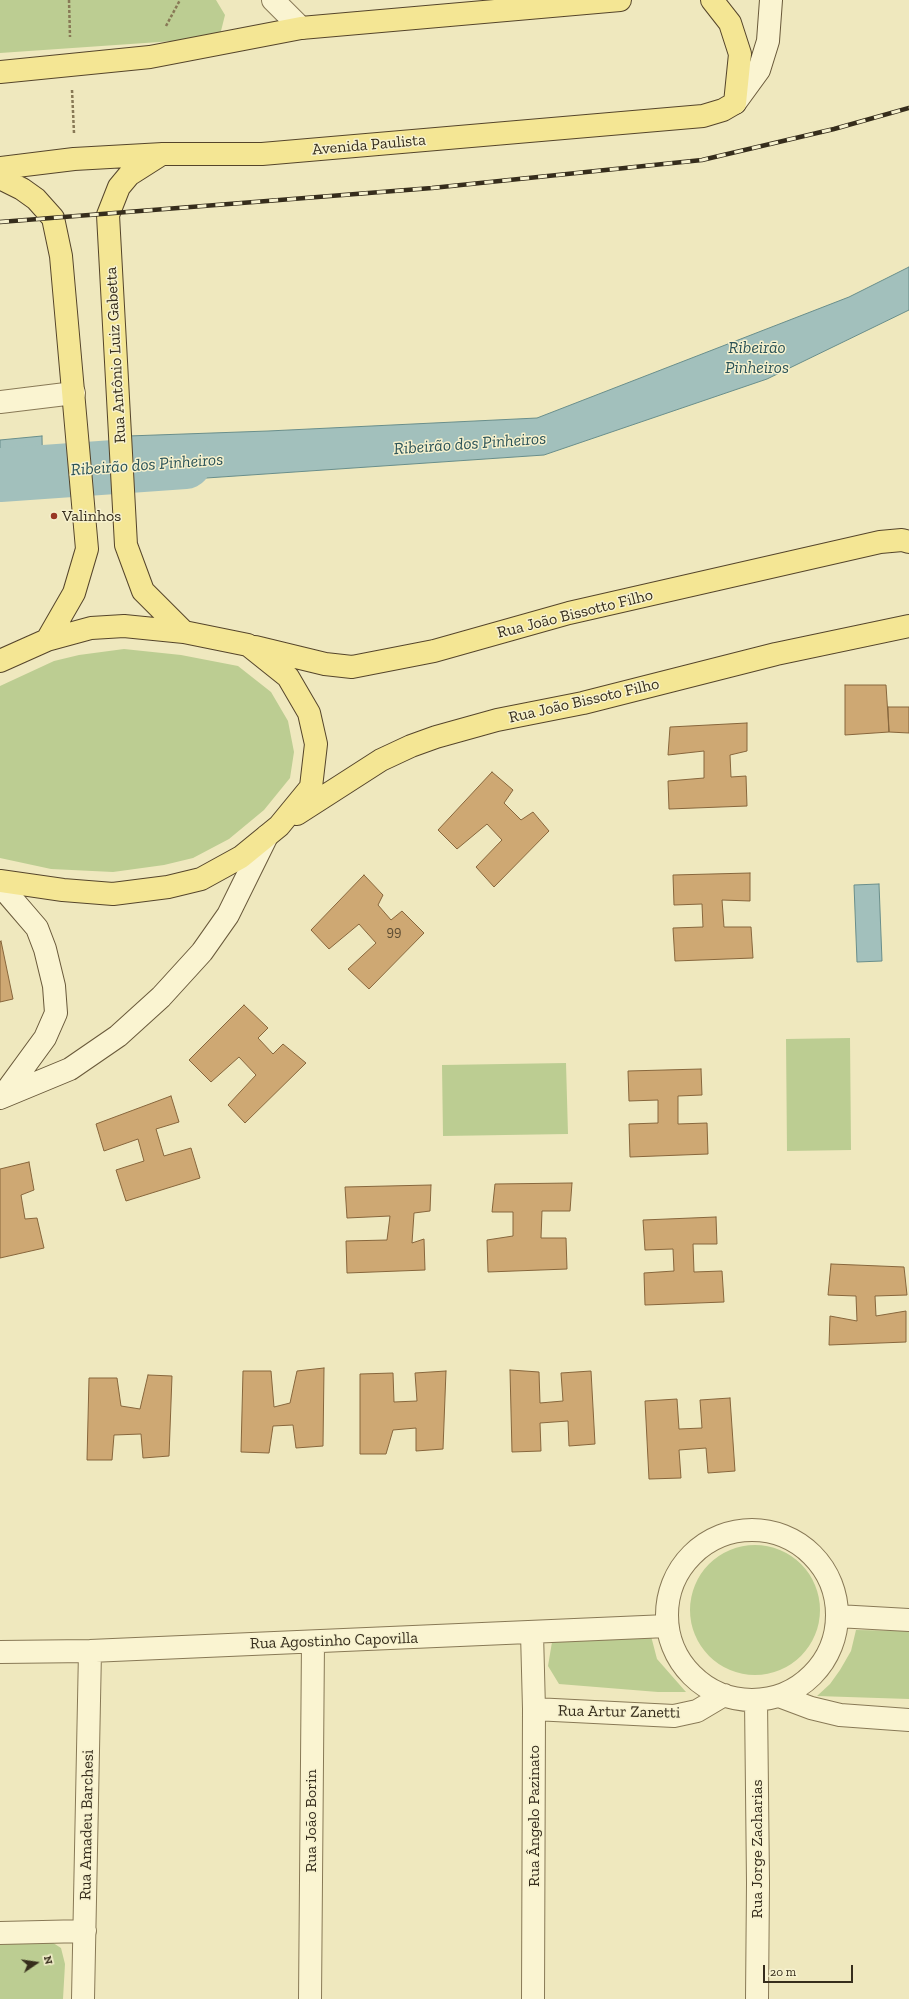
<!DOCTYPE html>
<html>
<head>
<meta charset="utf-8">
<style>
  body { margin:0 }
  #map { position:relative; width:909px; height:1999px; overflow:hidden; background:#efe8be; font-family:"Zilla Slab",serif }
  canvas { display:block }
  .north { position:absolute; left:16px; top:1943px; width:40px; height:40px; -webkit-text-stroke:3px #f6f1ce; paint-order:stroke; rotate:77deg; font-size:11px; font-weight:700; line-height:16px; text-align:center; color:#362d1c }
  .north::after { content:''; display:block; margin:auto; width:14px; height:18px; background:#362d1c; clip-path:polygon(50% 0,100% 100%,50% 72%,0 100%) }
  .scale { position:absolute; left:763px; top:1965px; width:90px; height:18px; box-sizing:border-box; border:2px solid #362d1c; border-top:0; padding-left:5px; font-size:12px; line-height:14px; white-space:nowrap; color:#362d1c; -webkit-text-stroke:3px #f6f1ce; paint-order:stroke }
</style>
</head>
<body>
<div id="map">
<canvas width="909" height="1999"></canvas>
<div class="north">N</div>
<div class="scale">20 m</div>
</div>
<script>
const g = document.querySelector('canvas').getContext('2d');
g.lineJoin = 'round';
function fill(path, color) { g.fillStyle = color; g.fill(path, 'evenodd'); }
const shape = rows => new Path2D(rows.map(r => 'M' + r).join(''));
function trace(path, color, width, dash) { g.strokeStyle = color; g.lineWidth = width; g.lineCap = dash ? 'butt' : 'round'; g.setLineDash(dash || []); g.stroke(path); }
function drawText(font, color, halo, rows, align = 'center') {
  g.font = font + ' "Zilla Slab",serif'; g.lineWidth = 3; g.setLineDash([]); g.textBaseline = 'middle'; g.strokeStyle = halo; g.fillStyle = color; for (const [text, x, y, turn = 0] of rows) {
    g.save(); g.translate(x, y); g.rotate((+turn || 0) * Math.PI / 180); g.textAlign = isNaN(turn) ? turn : align; if (halo) g.strokeText(text, 0, 0); g.fillText(text, 0, 0); g.restore();
  }
}
fill(shape([
  [0,0,216,0,225,15,220,35,203,39,0,53],
  [124,649,181,655,238,666,271,692,288,721,294,752,290,778,264,810,229,839,193,858,164,865,113,872,51,869,0,858,0,686,54,661,79,655],
  [850,1038,851,1150,787,1151,786,1039],
  [566,1063,568,1134,443,1136,442,1065],
  '690 1610a65 65 0 1 1 130 0a65 65 0 1 1-130 0Z',
  [856,1630,909,1631,909,1699,817,1696,830,1684,840,1670,851,1651],
  [562,1635,651,1636,657,1659,686,1692,658,1692,559,1684,548,1666,552,1642],
  [44,1937,61,1948,65,1964,63,1999,0,1999,0,1938]
]), '#bccd92');
const water = shape([
  [909,267,909,310,767,379,544,455,133,483,128,436,268,431,537,418,849,297,909,267],
  [42,436,43,490,0,493,0,440,42,436],
  [879,884,882,961,857,962,854,885,879,884]
]);
fill(water, '#a2c0bc');
trace(water, '#698e8b', 1);
trace(shape([
  [0,475,185,462]
]), '#a2c0bc', 54);
const building = shape([
  [845,685,886,685,889,732,845,735,845,685],
  [888,707,909,707,909,733,889,732,888,707],
  [747,723,747,751,730,755,731,777,746,776,747,806,669,809,668,781,704,778,704,751,668,755,670,727,747,723],
  [492,772,513,790,504,803,521,820,533,812,549,831,494,887,476,867,502,840,487,824,457,849,438,830,492,772],
  [750,873,750,901,722,900,724,927,751,927,753,958,675,961,673,928,703,927,702,904,674,905,673,875,750,873],
  [364,875,383,895,378,905,391,920,402,911,424,933,369,989,348,969,376,943,359,924,329,949,311,930,364,875],
  [1,941,13,999,0,1002,0,942,1,941],
  [244,1005,268,1028,258,1038,273,1054,283,1044,306,1063,245,1123,228,1105,256,1075,239,1057,211,1082,189,1060,244,1005],
  [701,1069,702,1095,678,1096,678,1124,707,1123,708,1154,630,1157,629,1124,658,1123,658,1100,629,1101,628,1071,701,1069],
  [171,1096,179,1122,156,1129,164,1156,191,1148,200,1178,126,1201,116,1170,144,1161,138,1139,104,1151,96,1124,171,1096],
  [29,1162,34,1190,21,1195,25,1219,37,1218,44,1248,0,1258,0,1169,29,1162],
  [572,1183,570,1211,542,1211,541,1238,566,1238,567,1269,488,1272,487,1240,513,1236,513,1212,492,1212,495,1184,572,1183],
  [431,1185,430,1211,414,1213,412,1243,424,1239,425,1270,347,1273,346,1241,387,1240,390,1216,347,1218,345,1187,431,1185],
  [716,1217,717,1244,693,1244,694,1272,722,1271,724,1302,645,1305,644,1273,674,1271,673,1249,645,1250,643,1220,716,1217],
  [831,1264,904,1267,907,1295,875,1296,876,1316,906,1311,906,1342,829,1345,830,1316,857,1321,856,1296,828,1295,831,1264],
  [324,1368,323,1446,296,1448,293,1425,273,1426,269,1453,241,1452,243,1371,271,1371,274,1407,290,1403,297,1371,324,1368],
  [510,1370,539,1372,540,1403,563,1401,561,1373,591,1371,595,1444,569,1446,568,1421,540,1423,541,1451,512,1452,510,1370],
  [446,1371,443,1449,416,1451,416,1428,393,1430,386,1454,360,1454,360,1374,393,1373,394,1402,417,1401,415,1373,446,1371],
  [148,1375,172,1376,169,1456,143,1458,141,1434,114,1435,112,1460,87,1460,89,1378,117,1378,121,1406,140,1409,148,1375],
  [730,1398,735,1471,708,1473,706,1448,679,1450,681,1478,649,1479,645,1401,677,1399,679,1429,702,1428,700,1400,730,1398]
]);
fill(building, '#cea873');
trace(building, '#87663c', 1);
const minor = shape([
  [273,0,301,28],
  [0,402,74,393],
  '667 1615a85 85 0 1 1 170 0a85 85 0 1 1-170 0Z',
  [837,1616,909,1620],
  [532,1633,534,1709,533,1999],
  [0,1652,90,1651,667,1626],
  [779,1696,811,1708,840,1715,909,1720],
  [756,1700,758,1883,757,1999],
  [534,1709,674,1716,697,1711,724,1695],
  [0,1933,85,1931],
  [83,1999,90,1651],
  [310,1999,313,1642]
]);
const secondary = shape([
  [735,103,759,70,768,41,771,0],
  [0,885,37,928,45,949,54,986,56,1013,45,1038,2,1097],
  [0,1098,70,1069,118,1036,161,997,202,952,228,915,267,836]
]);
const primary = shape([
  [0,72,150,57,301,28,620,0],
  [162,154,129,175,119,187,108,215,126,545,143,591,184,632],
  [0,168,74,159,163,154,262,154,703,116,723,110,735,103,740,54,730,23,712,0],
  [0,178,22,189,36,199,53,218,61,256,87,549,74,593,47,640],
  [255,647,325,664,352,667,434,651,569,613,880,542,902,540,909,542],
  [0,661,47,640,91,628,124,626,184,632,248,645,288,677,309,713,316,744,311,787,279,826,241,857,201,879,168,887,113,894,63,890,0,881],
  [297,814,381,760,411,746,436,737,497,720,583,703,776,654,909,626]
]);
trace(minor, '#887956', 24);
trace(secondary, '#69593a', 24);
trace(primary, '#55452b', 24);
trace(shape([
  [69,0,70,37],
  [166,26,180,0],
  [72,90,74,133]
]), '#887956', 2.5, [3, 2]);
trace(minor, '#faf4d1', 22);
trace(secondary, '#faf4d1', 22);
trace(primary, '#f4e694', 22);
const rail = shape([
  [0,222,432,188,702,160,834,129,909,108]
]);
trace(rail, '#362d1c', 4.5);
trace(rail, '#f6f1ce', 3, [9]);
for (const [x, y, r, color] of [
  [54,516,4,"#983725"]
]) { const dot = new Path2D(); dot.arc(x, y, r, 0, 2 * Math.PI); g.fillStyle = color; g.fill(dot); trace(dot, '#f6f1ce', 1.5); }
drawText('14px', '#5c4c32', null, [
  ["99",394,932]
]);
drawText('16px', '#362d1c', '#f6f1ce', [
  ["Avenida Paulista",369,145,-5],
  ["Rua Antônio Luiz Gabetta",116,355,-93],
  ["Rua João Bissotto Filho",575,614,-14],
  ["Rua João Bissoto Filho",584,701,-13],
  ["Rua Agostinho Capovilla",334,1641,-2],
  ["Rua Artur Zanetti",619,1712,1],
  ["Rua Ângelo Pazinato",534,1816,-90],
  ["Rua João Borin",311,1821,-90],
  ["Rua Amadeu Barchesi",87,1825,-89],
  ["Rua Jorge Zacharias",757,1849,-90]
]);
drawText('16px', '#362d1c', '#f6f1ce', [
  ["Valinhos",62,516]
], 'left');
drawText('italic 17px', '#2a5257', '#f6f1ce', [
  ["Ribeirão",757,348],
  ["Pinheiros",757,368],
  ["Ribeirão dos Pinheiros",470,444,-4],
  ["Ribeirão dos Pinheiros",147,465,-4]
]);
</script>
</body>
</html>
